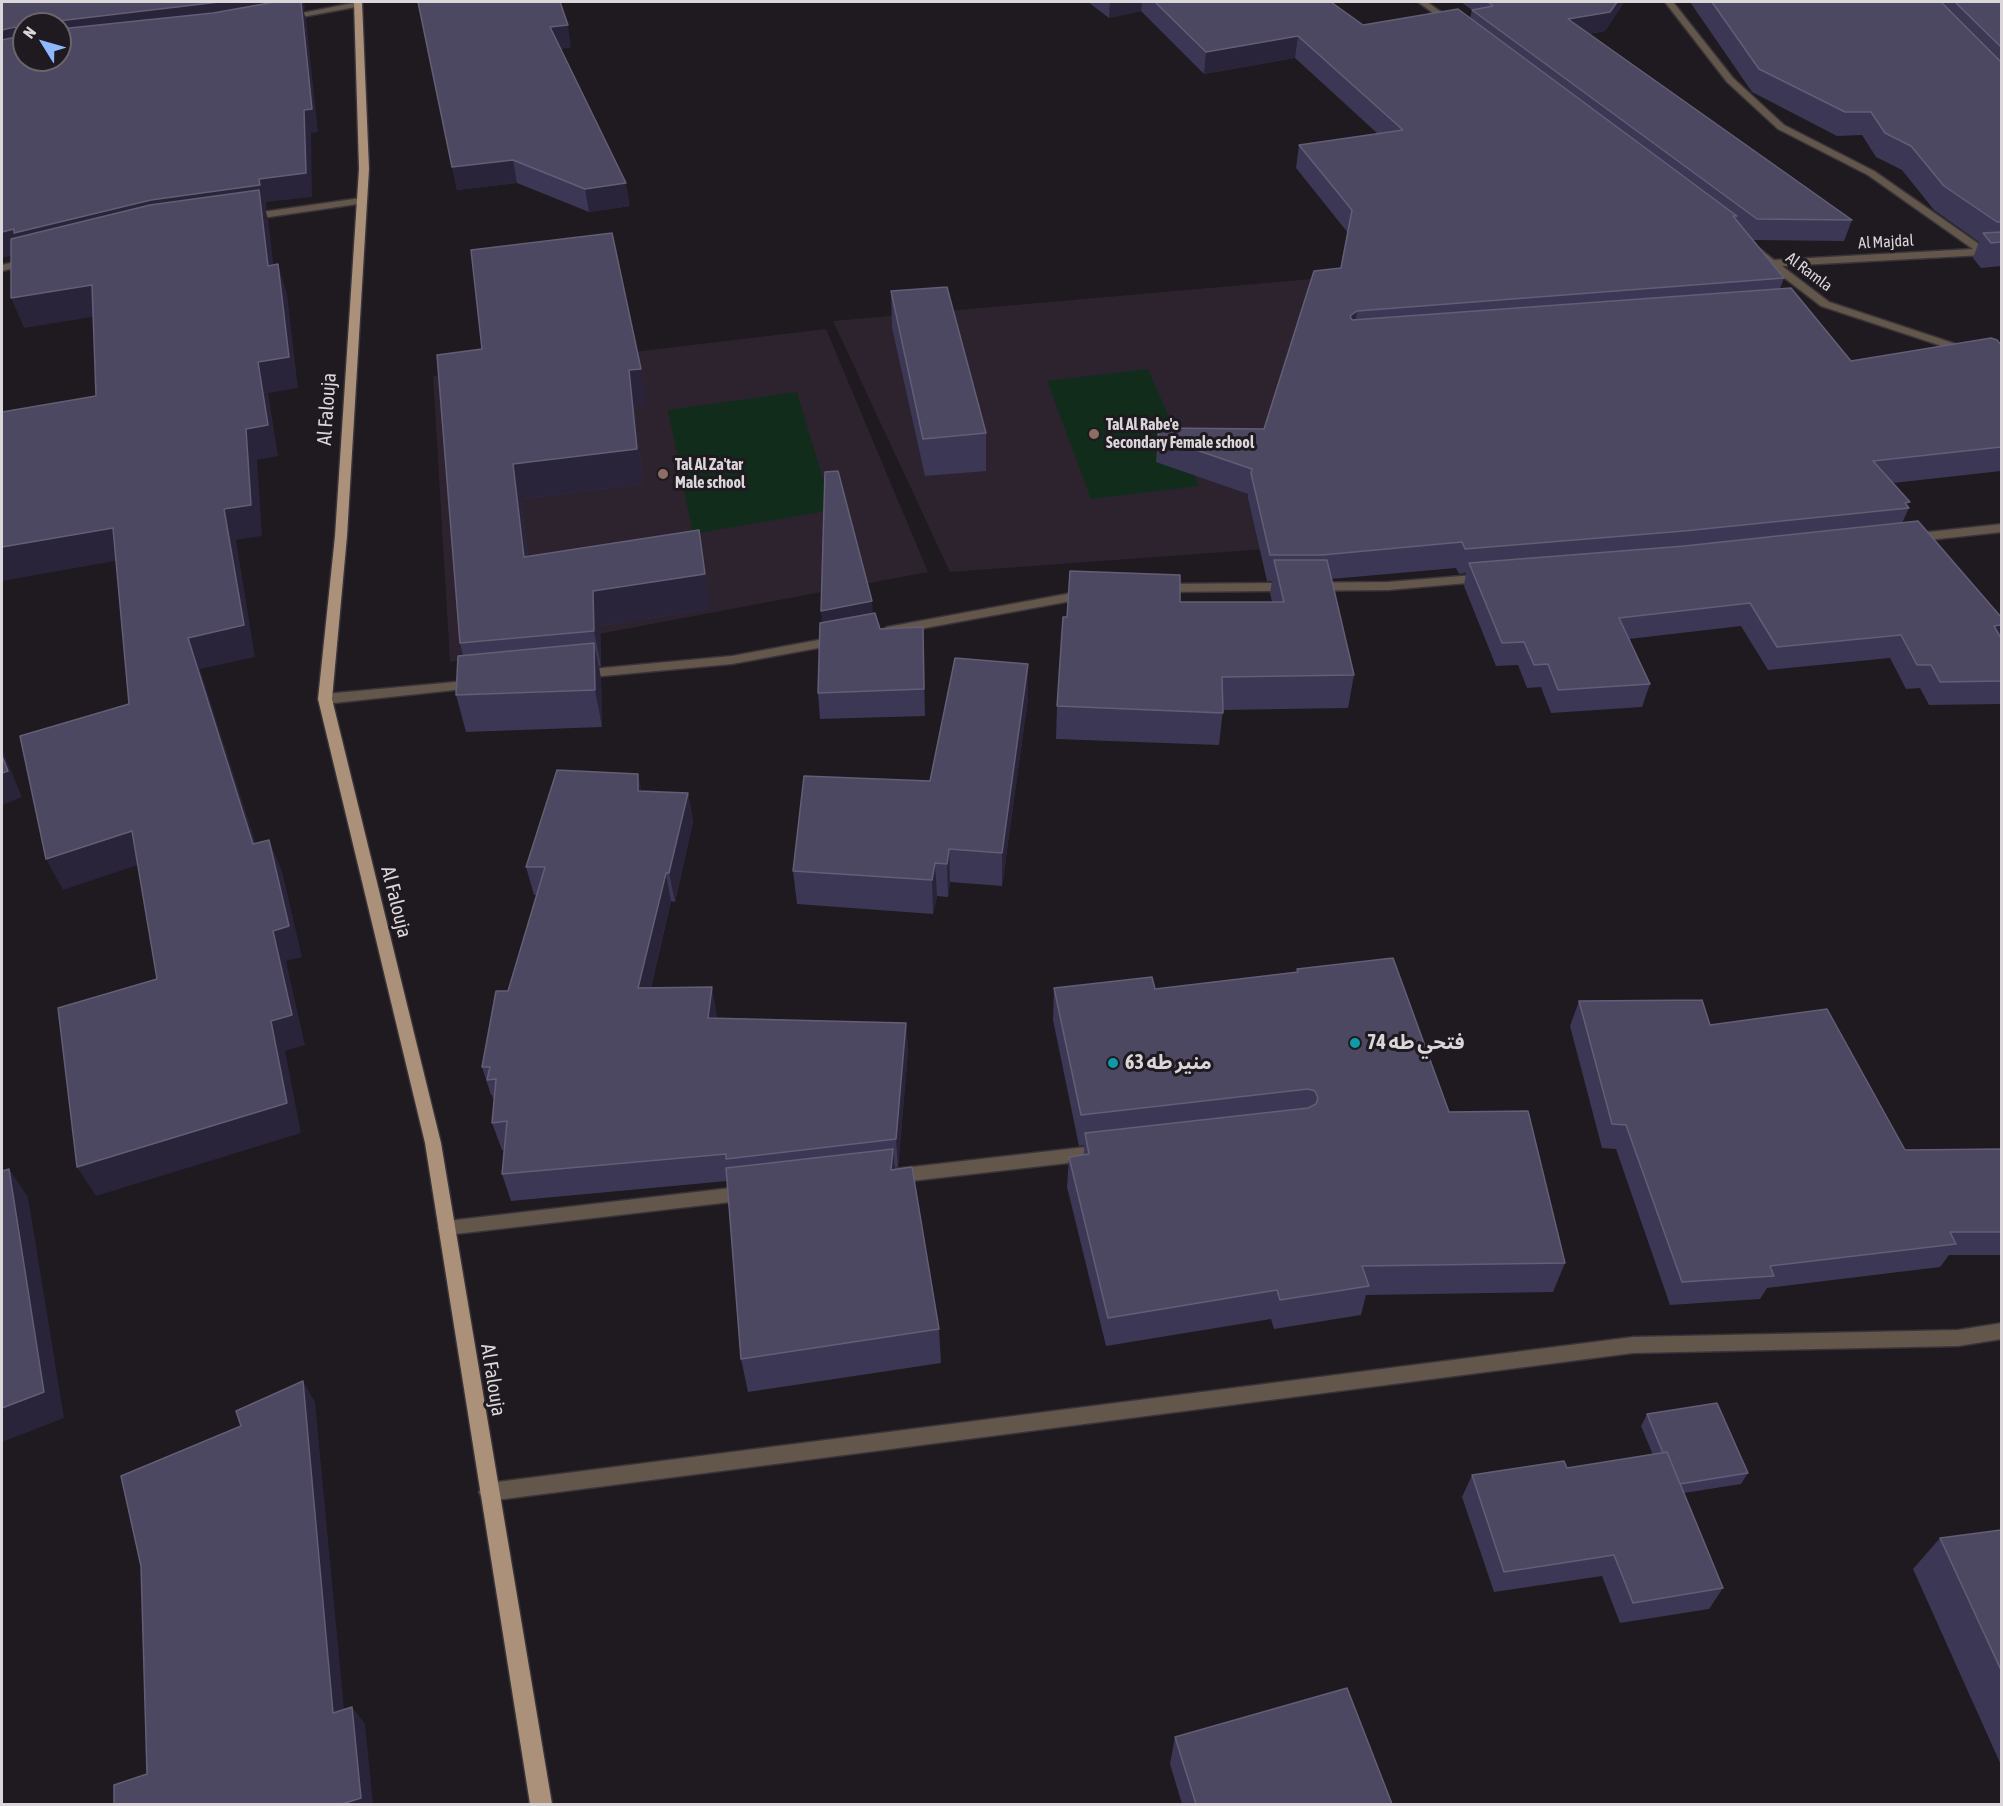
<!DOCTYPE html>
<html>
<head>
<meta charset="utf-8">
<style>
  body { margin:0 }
  #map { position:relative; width:2003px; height:1806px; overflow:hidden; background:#1f1920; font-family:"Asap Condensed",sans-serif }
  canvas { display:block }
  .frame { position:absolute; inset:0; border:3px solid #dad6da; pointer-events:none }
  .north { position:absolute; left:12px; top:12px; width:60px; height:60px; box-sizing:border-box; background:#1f1920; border:2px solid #6a656a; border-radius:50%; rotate:307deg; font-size:16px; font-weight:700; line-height:24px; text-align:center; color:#dad6da }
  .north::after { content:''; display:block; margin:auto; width:21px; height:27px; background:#8eb9fc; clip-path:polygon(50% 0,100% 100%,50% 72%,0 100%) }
</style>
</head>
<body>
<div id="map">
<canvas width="2003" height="1806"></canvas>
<div class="frame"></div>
<div class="north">N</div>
</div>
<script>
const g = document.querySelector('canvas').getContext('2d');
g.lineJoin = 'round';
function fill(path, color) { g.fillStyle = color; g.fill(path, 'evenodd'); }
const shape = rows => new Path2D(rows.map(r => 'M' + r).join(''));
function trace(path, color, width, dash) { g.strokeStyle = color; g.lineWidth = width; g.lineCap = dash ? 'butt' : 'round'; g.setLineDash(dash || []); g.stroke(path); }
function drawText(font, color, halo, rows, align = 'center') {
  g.font = font + ' "Asap Condensed","Noto Sans Arabic",sans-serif'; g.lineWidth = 6; g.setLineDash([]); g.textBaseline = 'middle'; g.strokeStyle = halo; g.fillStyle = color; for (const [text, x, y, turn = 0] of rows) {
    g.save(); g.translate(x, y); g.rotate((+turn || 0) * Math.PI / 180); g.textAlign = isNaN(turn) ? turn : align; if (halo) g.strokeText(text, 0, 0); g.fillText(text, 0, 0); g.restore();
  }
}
fill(shape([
  [1312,279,1280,548,950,572,833,321],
  [826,329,928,572,450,662,433,376]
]), '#2d232e');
fill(shape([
  [1148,369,1199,486,1091,499,1047,381],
  [797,392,832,510,693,534,668,410]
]), '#112c1a');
const minor = shape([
  [358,2,362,4,361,6,286,20,282,17,358,2],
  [1418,2,1427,2,1458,24,1451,26,1418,2],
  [1665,2,1673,2,1733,78,1784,125,1874,171,1986,249,2002,248,2002,254,1782,266,1829,302,1968,348,2002,362,2002,369,1960,352,1821,306,1752,253,1752,249,1760,249,1774,260,1973,249,1868,175,1778,129,1727,82,1665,2],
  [361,198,365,199,365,203,248,220,243,217,248,214,361,198],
  [31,258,36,261,35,263,2,271,2,265,31,258],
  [2002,524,2002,532,1910,542,1904,538,1910,534,2002,524],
  [1486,574,1490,575,1490,581,1388,590,1159,592,1153,588,1159,584,1388,582,1486,574],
  [1088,590,1094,594,1093,597,887,635,880,631,887,627,1088,590],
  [840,636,845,637,847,640,845,643,732,664,581,678,574,674,581,670,732,656,840,636],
  [477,680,482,681,484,684,482,687,325,704,318,699,325,694,477,680],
  [1103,1145,1109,1147,1111,1152,1109,1157,1103,1159,894,1183,888,1181,886,1176,888,1171,894,1169,1103,1145],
  [748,1186,754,1188,757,1193,754,1198,748,1200,447,1235,441,1233,438,1228,441,1223,447,1221,748,1186],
  [2002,1323,2002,1339,1958,1346,1633,1353,489,1501,482,1498,479,1492,482,1486,489,1483,1633,1337,1958,1330,2002,1323]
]);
const major = shape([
  [354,2,362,2,369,169,347,536,332,699,441,1143,552,1804,530,1804,425,1143,318,699,335,536,359,169,354,2]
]);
trace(minor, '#39333a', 3);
trace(major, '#39333a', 3);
fill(minor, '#63564b');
fill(major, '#ab9179');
fill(shape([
  [418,2,571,47,560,49,630,206,589,212,517,183,457,190],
  [1088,2,1331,2,1363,25,1470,18,1472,10,1461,2,1624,2,1605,31,1589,34,1852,220,1844,241,1753,240,1784,278,1780,289,1851,361,2001,345,2001,471,1893,483,1909,508,1902,523,2001,638,2001,704,1929,705,1920,688,1906,689,1890,658,1768,670,1741,626,1629,639,1650,684,1642,707,1551,713,1541,687,1527,688,1518,665,1496,666,1464,586,1466,573,1459,574,1456,568,1331,579,1354,675,1348,708,1223,710,1219,745,1056,739,1057,706,1067,617,1180,602,1272,602,1270,593,1272,581,1267,581,1248,498,1248,494,1156,462,1158,437,1264,429,1341,268,1348,233,1296,168,1299,145,1378,134,1295,58,1204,74,1141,11,1109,18],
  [1690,2,2001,2,2001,266,1981,268,1973,258,1979,242,1934,210,1902,170,1876,157,1862,135,1837,136,1752,92],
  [891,291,986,433,986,471,925,476,892,328],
  [437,355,646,403,634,405,643,484,521,499,528,556,711,609,600,626,601,666,599,666,601,679,602,727,466,732,456,695,463,655,460,643],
  [873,614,880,629,923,627,925,716,820,719,818,693],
  [1028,698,1002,886,950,882,948,897,937,896,933,914,797,904,793,871,930,781],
  [642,791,688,793,693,822,675,902,671,901,651,988,717,1015,716,1018,906,1023,908,1051,898,1167,895,1167,895,1170,939,1329,941,1363,748,1392,741,1359,727,1181,511,1201,502,1174,504,1150,502,1150,492,1123,494,1101,492,1095,491,1095,482,1067,508,991,537,895,534,895,526,867],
  [1297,969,1449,1112,1565,1263,1553,1292,1366,1295,1361,1315,1274,1329,1271,1319,1106,1346,1067,1187,1069,1157,1084,1155,1084,1145,1079,1146,1053,1020,1054,988,1155,989,1296,973],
  [1579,1001,1710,1025,1905,1150,2001,1149,2001,1255,1949,1255,1940,1267,1767,1288,1760,1299,1670,1305,1616,1149,1602,1148,1570,1026],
  [1647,1414,1748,1473,1741,1484,1684,1493,1723,1588,1709,1609,1620,1623,1602,1576,1494,1592,1462,1497,1472,1475,1567,1468,1653,1455,1641,1426],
  [2001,1530,2001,1765,1913,1569,1940,1538],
  [1175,1737,1392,1804,1182,1804,1170,1764]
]), '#3c3754');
fill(shape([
  [219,2,304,2,305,9,303,10,306,19,318,132,311,133,312,197,266,202,267,209,265,209,268,219,277,295,22,253,2,258,2,232,151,200,259,179,60,44,60,24,50,24,50,22],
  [1110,2,1142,2,1141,11,1109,18],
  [1617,2,1624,2,1605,31,1564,38,1568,19],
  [568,25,571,47,554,50,550,27],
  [15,27,24,49,2,54,2,30],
  [1298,36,1295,58,1204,74,1206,52],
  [513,160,517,183,457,190,452,167],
  [626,183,630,206,589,212,585,189],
  [278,264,287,294,298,388,268,393,278,456,257,460,262,536,236,540,255,657,200,669,266,875,253,844,188,638,246,429,258,362],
  [92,285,104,315,24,328,11,298],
  [1357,311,1353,336,1350,316],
  [641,369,646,403,634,405,643,484,521,499,532,592,524,557,513,464,629,370],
  [113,528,126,559,2,581,2,547],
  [705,574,711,609,600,626,601,666,594,631,593,591],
  [872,601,874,627,823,637,821,611],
  [2001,625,2001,636,1996,647,1994,626],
  [594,643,601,679,602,727,595,690],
  [1028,664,1028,698,1002,886,1002,853],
  [2,749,22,797,2,805],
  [638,774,644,802,638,791],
  [688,793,693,822,675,902,669,873],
  [132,831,147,862,63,890,46,859],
  [269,840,282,871,302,957,286,961,305,1045,285,1051,301,1133,96,1196,77,1167,271,1021,273,931],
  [949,849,950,882,948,897,947,864],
  [935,863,937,896,933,914,932,880],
  [666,873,671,901,644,1017,638,988],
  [712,987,717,1015,714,1046,708,1018],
  [906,1023,908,1051,898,1167,896,1139],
  [893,1149,896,1185,891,1170],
  [9,1169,28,1197,64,1418,2,1442,2,1408],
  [303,1381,315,1402,346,1730,333,1713],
  [352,1707,365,1724,373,1804,342,1804]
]), '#292439');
const building = shape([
  [2,2,219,2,50,22,50,24,24,24,24,60,60,60,60,29,213,13,275,2,301,2,312,109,304,110,306,173,259,179,260,185,151,200,14,233,14,229,2,232,2,40,16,37,18,29,15,27,2,30,2,2],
  [418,2,560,2,568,25,550,27,626,183,585,189,513,160,452,167,418,2],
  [1155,2,1331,2,1363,25,1458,9,1737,216,1733,216,1784,278,1357,311,1350,316,1352,320,1791,288,1851,361,1991,338,1997,340,2001,345,2001,447,1873,461,1910,502,1905,503,1909,508,1684,531,1465,549,1462,542,1322,555,1270,555,1251,473,1252,469,1158,437,1159,428,1264,429,1314,271,1341,268,1352,210,1299,145,1403,130,1298,36,1206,52,1155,2],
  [1488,2,1617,2,1610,12,1568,19,1852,220,1757,219,1472,10,1493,6,1488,2],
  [1712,2,1941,2,2001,62,2001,222,1997,222,1944,186,1911,146,1885,133,1871,112,1845,112,1759,69,1712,2],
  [1955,2,2001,2,2001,47,1955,2],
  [259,190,268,266,278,264,289,357,258,362,268,425,246,429,251,505,224,509,244,625,188,638,253,844,269,840,289,926,273,931,292,1015,271,1021,287,1103,77,1167,58,1008,157,979,132,831,46,859,20,736,129,704,113,528,2,547,2,412,96,396,92,285,11,298,11,239,150,205,259,190],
  [2001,232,2001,242,1991,243,1983,233,2001,232],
  [612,233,641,369,629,370,637,449,513,464,524,557,699,530,705,574,593,591,594,631,460,643,437,355,482,349,471,250,612,233],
  [947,287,986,433,923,439,891,291,947,287],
  [838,471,872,601,821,611,825,472,838,471],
  [1918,521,2001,617,2001,625,1994,626,2001,638,2001,681,1940,682,1931,665,1917,665,1901,635,1777,647,1750,603,1619,618,1650,684,1558,690,1548,664,1534,665,1524,642,1502,643,1469,563,1684,546,1918,521],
  [1274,560,1327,560,1354,675,1222,677,1223,713,1057,706,1063,617,1067,617,1070,571,1180,575,1180,602,1284,602,1274,560],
  [875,613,880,629,923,627,924,689,818,693,820,623,875,613],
  [594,643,595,690,456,695,458,656,594,643],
  [955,658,1028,664,1002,853,949,849,947,864,935,863,932,880,793,871,804,776,930,781,955,658],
  [2,756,8,771,2,773,2,756],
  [557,770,638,774,638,791,688,793,669,873,666,873,638,988,712,987,708,1018,906,1023,896,1139,726,1159,726,1154,502,1174,507,1121,492,1123,496,1079,487,1080,490,1067,482,1067,496,991,508,991,545,867,526,867,557,770],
  [1393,958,1449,1112,1528,1111,1565,1263,1362,1266,1369,1286,1280,1300,1277,1290,1108,1318,1069,1157,1089,1154,1085,1133,1308,1108,1316,1104,1318,1098,1315,1091,1308,1089,1081,1115,1054,988,1152,977,1155,989,1298,972,1297,969,1393,958],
  [1702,1000,1710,1025,1827,1009,1905,1150,2001,1149,2001,1232,1950,1232,1956,1244,1770,1266,1774,1276,1682,1282,1626,1125,1612,1124,1579,1001,1702,1000],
  [893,1149,891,1170,912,1167,939,1329,741,1359,726,1168,893,1149],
  [9,1169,44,1392,2,1408,2,1171,9,1169],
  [303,1381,333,1713,352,1707,361,1798,342,1804,114,1804,114,1785,147,1774,141,1566,121,1476,241,1426,236,1411,303,1381],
  [1717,1403,1748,1473,1680,1484,1667,1452,1663,1453,1647,1414,1717,1403],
  [1667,1452,1723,1588,1633,1603,1614,1555,1504,1572,1472,1475,1564,1461,1567,1468,1667,1452],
  [2001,1530,2001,1670,1940,1538,2001,1530],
  [1347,1688,1392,1804,1196,1804,1175,1737,1347,1688]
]);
fill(building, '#4d4862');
trace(building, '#635e75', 1.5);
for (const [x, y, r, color] of [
  [1094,434,6,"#8d6e63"],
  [663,474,6,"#8d6e63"],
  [1355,1043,6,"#0f9aa8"],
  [1113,1063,6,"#0f9aa8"]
]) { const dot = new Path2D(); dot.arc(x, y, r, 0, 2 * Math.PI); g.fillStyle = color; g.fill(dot); trace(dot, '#1f1920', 2); }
drawText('16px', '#dad6da', '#1f1920', [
  ["Al Majdal",1886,242,-3],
  ["Al Ramla",1809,272,37]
]);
drawText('bold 16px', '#dad6da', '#1f1920', [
  ["Tal Al Rabe'e",1106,425],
  ["Secondary Female school",1106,443],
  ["Tal Al Za'tar",675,465],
  ["Male school",675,483]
], 'left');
drawText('20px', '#dad6da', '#1f1920', [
  ["Al Falouja",327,409,-86],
  ["Al Falouja",396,902,76],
  ["Al Falouja",493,1380,81]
]);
drawText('bold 20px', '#dad6da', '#1f1920', [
  ["فتحي طه 74",1367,1043],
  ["منير طه 63",1125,1063]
], 'left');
</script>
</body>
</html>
